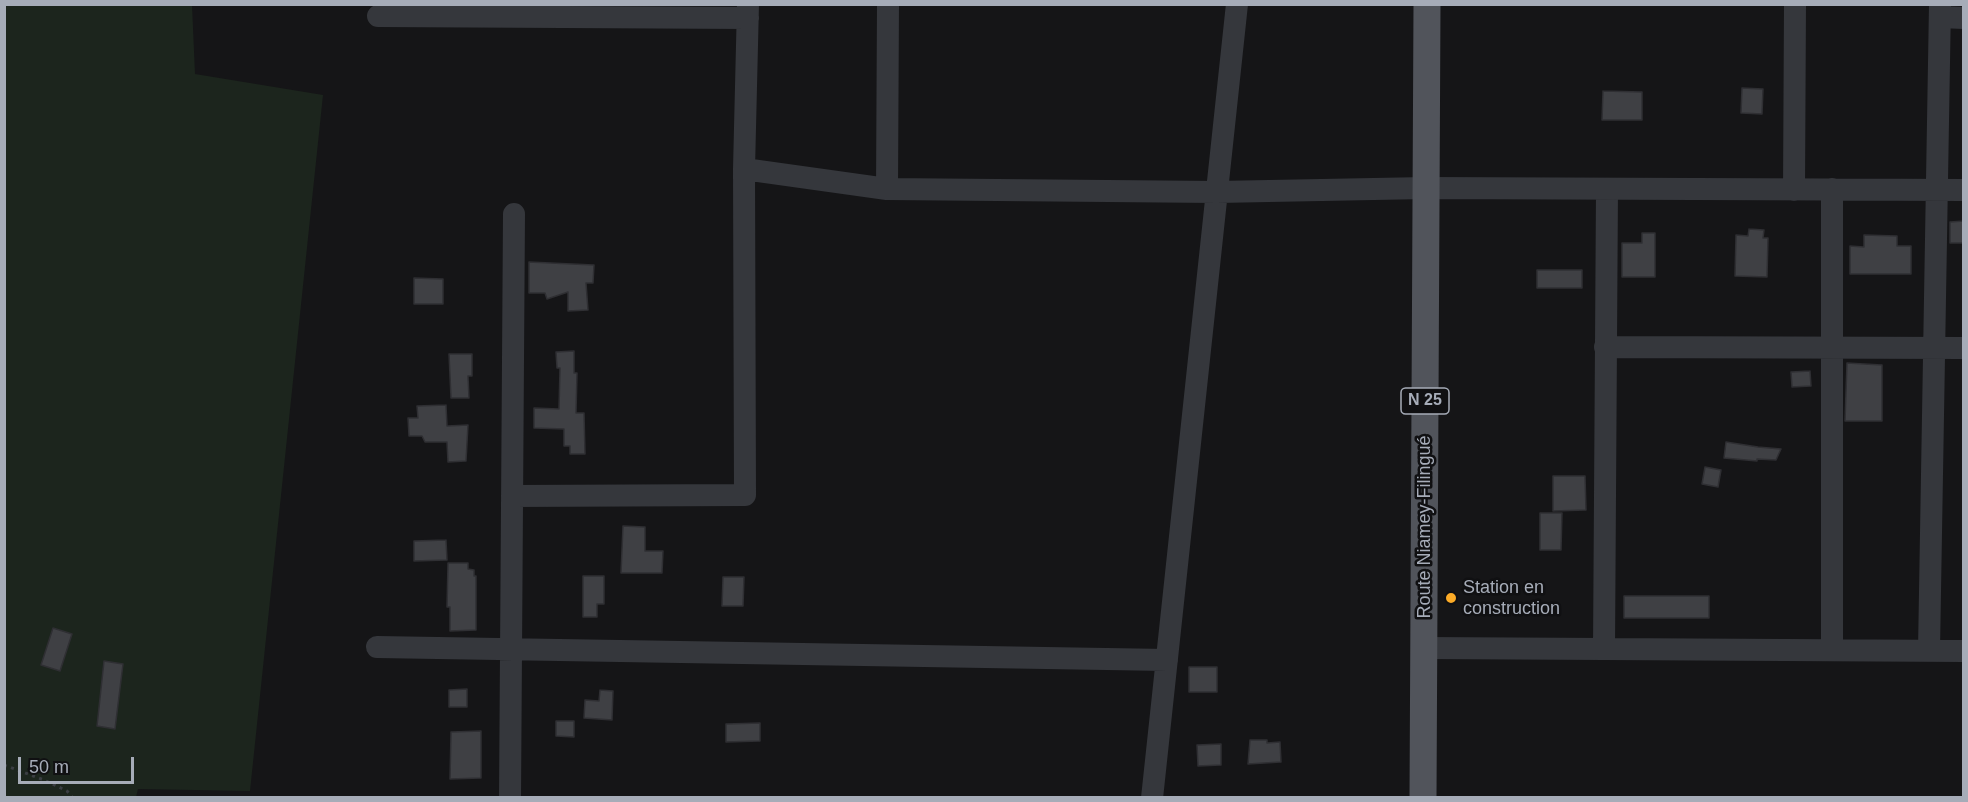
<!DOCTYPE html>
<html>
<head>
<meta charset="utf-8">
<style>
  body { margin:0 }
  #map { position:relative; width:1968px; height:802px; overflow:hidden; background:#151517; font-family:Helvetica,sans-serif }
  canvas { display:block }
  .frame { position:absolute; inset:0; border:6px solid #a6acb8; pointer-events:none }
  .scale { position:absolute; left:18px; top:757px; width:116px; height:27px; box-sizing:border-box; border:3px solid #a6acb8; border-top:0; padding-left:8px; font-size:18px; line-height:21px; white-space:nowrap; color:#a6acb8; -webkit-text-stroke:4px #101012; paint-order:stroke }
</style>
</head>
<body>
<div id="map">
<canvas width="1968" height="802"></canvas>
<div class="frame"></div>
<div class="scale">50 m</div>
</div>
<script>
const g = document.querySelector('canvas').getContext('2d');
g.lineJoin = 'round';
function fill(path, color) { g.fillStyle = color; g.fill(path, 'evenodd'); }
const shape = rows => new Path2D(rows.map(r => 'M' + r).join(''));
function trace(path, color, width, dash) { g.strokeStyle = color; g.lineWidth = width; g.lineCap = dash ? 'butt' : 'round'; g.setLineDash(dash || []); g.stroke(path); }
function drawText(font, color, halo, rows, align = 'center') {
  g.font = font + ' Helvetica,sans-serif'; g.lineWidth = 5; g.setLineDash([]); g.textBaseline = 'middle'; g.strokeStyle = halo; g.fillStyle = color; for (const [text, x, y, turn = 0] of rows) {
    g.save(); g.translate(x, y); g.rotate((+turn || 0) * Math.PI / 180); g.textAlign = isNaN(turn) ? turn : align; if (halo) g.strokeText(text, 0, 0); g.fillText(text, 0, 0); g.restore();
  }
}
fill(shape([
  [5,5,192,5,195,74,323,95,250,791,138,789,136,797,5,798]
]), '#1c251d');
const building = shape([
  [1742,88,1763,89,1762,114,1741,113,1742,88],
  [1603,91,1642,92,1642,120,1602,120,1603,91],
  [1964,221,1964,243,1950,243,1950,222,1964,221],
  [1749,229,1764,230,1763,238,1768,238,1767,277,1735,276,1736,235,1748,236,1749,229],
  [1642,233,1655,233,1655,277,1622,277,1622,243,1642,243,1642,233],
  [1864,235,1897,236,1897,246,1911,246,1911,274,1850,274,1850,246,1864,247,1864,235],
  [529,262,594,265,593,283,586,283,588,310,568,311,568,292,547,299,545,293,529,293,529,262],
  [1537,270,1582,270,1582,288,1537,288,1537,270],
  [414,278,443,279,443,304,414,304,414,278],
  [574,351,574,373,577,373,576,413,584,413,585,454,570,454,570,446,564,446,564,429,534,428,534,408,559,409,560,368,557,368,556,352,574,351],
  [449,354,472,354,472,376,468,376,469,398,451,398,449,354],
  [1847,363,1882,365,1882,421,1845,421,1847,363],
  [1810,371,1811,386,1792,387,1791,372,1810,371],
  [446,405,447,426,468,425,466,461,448,462,447,442,425,442,422,436,409,436,408,418,418,418,417,406,446,405],
  [1726,442,1758,447,1781,449,1776,460,1757,459,1757,461,1724,458,1726,442],
  [1705,467,1721,470,1718,487,1702,484,1705,467],
  [1553,476,1585,476,1586,510,1553,511,1553,476],
  [1540,513,1562,513,1561,550,1540,550,1540,513],
  [623,526,645,527,645,551,663,551,662,573,621,573,623,526],
  [446,540,447,560,414,561,414,541,446,540],
  [448,563,468,563,468,569,474,570,474,576,476,576,476,630,450,631,450,607,447,607,448,563],
  [583,576,604,576,604,604,597,604,597,617,583,617,583,576],
  [723,577,744,577,743,606,722,606,723,577],
  [1624,596,1709,596,1709,618,1624,618,1624,596],
  [53,628,72,634,60,671,41,665,53,628],
  [104,661,123,664,115,729,97,726,104,661],
  [1189,667,1217,667,1217,692,1189,692,1189,667],
  [467,689,467,707,449,707,449,690,467,689],
  [600,690,613,691,612,720,584,718,585,700,599,701,600,690],
  [556,721,574,721,574,737,556,736,556,721],
  [760,723,760,741,726,742,726,724,760,723],
  [481,731,481,778,450,779,451,732,481,731],
  [1250,740,1267,740,1267,743,1280,742,1281,762,1248,764,1250,740],
  [1221,744,1221,765,1198,766,1197,745,1221,744]
]);
fill(building, '#3f4044');
trace(building, '#2f2f33', 1.5);
trace(shape([
  [4,765,44,780,67,791,73,798]
]), '#3b3e43', 3, [3, 4.5]);
trace(shape([
  [378,16,748,18],
  [1940,17,1964,18],
  [744,169,887,189,1217,192,1426,188,1964,190],
  [887,189,888,4],
  [1794,190,1795,4],
  [1605,347,1964,348],
  [512,496,745,495,744,169,748,4],
  [377,647,1167,660],
  [1424,648,1964,651],
  [1604,649,1607,189],
  [1832,650,1832,189],
  [1929,650,1940,4],
  [510,798,514,214],
  [1152,798,1237,4]
]), '#35373c', 22);
trace(shape([
  [1423,798,1427,4]
]), '#51545b', 27);
for (const [x, y, r, color] of [
  [1451,598,6,"#fcab27"]
]) { const dot = new Path2D(); dot.arc(x, y, r, 0, 2 * Math.PI); g.fillStyle = color; g.fill(dot); trace(dot, '#101012', 2); }
for (const [x, y, w] of [
  [1425,401,48]
]) { const box = new Path2D(); box.roundRect(x - w / 2, y - 13, w, 26, 4.5); g.fillStyle = '#101012'; g.fill(box); trace(box, '#a6acb8', 1.5); }
drawText('bold 16px', '#a6acb8', null, [
  ["N 25",1425,401]
]);
drawText('18px', '#a6acb8', '#101012', [
  ["Route Niamey-Filingué",1425,527,-90]
]);
drawText('18px', '#a6acb8', '#101012', [
  ["Station en",1463,588],
  ["construction",1463,609]
], 'left');
</script>
</body>
</html>
